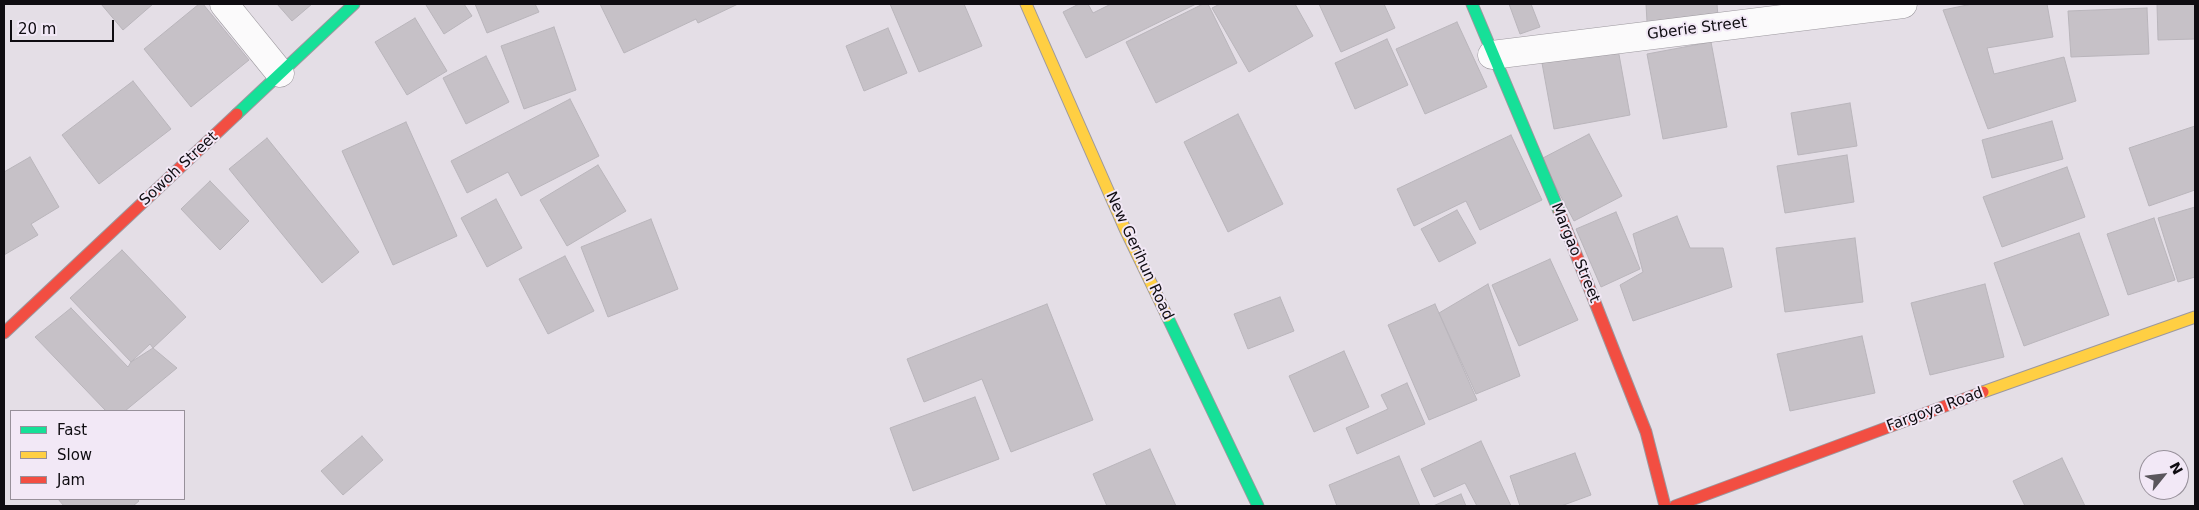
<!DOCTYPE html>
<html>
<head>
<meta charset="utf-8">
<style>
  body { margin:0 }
  #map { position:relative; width:2199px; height:510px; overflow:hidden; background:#e4dee6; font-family:"DejaVu Sans",sans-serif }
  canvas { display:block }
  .frame { position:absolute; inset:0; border:5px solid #0f0c11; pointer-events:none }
  .legend { position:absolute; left:10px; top:410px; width:175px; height:90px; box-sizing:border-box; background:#f2e8f6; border:1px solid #97909a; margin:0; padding:6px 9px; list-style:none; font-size:15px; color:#0f0c11 }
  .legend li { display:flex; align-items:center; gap:10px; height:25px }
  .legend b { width:25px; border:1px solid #97909a }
  .north { position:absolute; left:2139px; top:450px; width:50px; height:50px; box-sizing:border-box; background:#f2e8f6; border:1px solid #97909a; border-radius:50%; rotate:61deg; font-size:14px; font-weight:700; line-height:20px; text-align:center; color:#0f0c11 }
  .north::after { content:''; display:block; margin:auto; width:18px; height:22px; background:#5a565c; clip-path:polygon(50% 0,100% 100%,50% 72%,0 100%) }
  .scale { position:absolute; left:10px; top:20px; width:104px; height:22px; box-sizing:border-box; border:2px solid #0f0c11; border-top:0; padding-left:6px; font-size:15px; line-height:18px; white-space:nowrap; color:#0f0c11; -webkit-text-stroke:4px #f2e8f6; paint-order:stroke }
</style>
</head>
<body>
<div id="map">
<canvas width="2199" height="510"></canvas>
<div class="frame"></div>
<ul class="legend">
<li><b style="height:6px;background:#16e098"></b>Fast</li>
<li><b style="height:6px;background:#ffcf43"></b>Slow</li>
<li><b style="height:6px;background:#f24e42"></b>Jam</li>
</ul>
<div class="north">N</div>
<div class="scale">20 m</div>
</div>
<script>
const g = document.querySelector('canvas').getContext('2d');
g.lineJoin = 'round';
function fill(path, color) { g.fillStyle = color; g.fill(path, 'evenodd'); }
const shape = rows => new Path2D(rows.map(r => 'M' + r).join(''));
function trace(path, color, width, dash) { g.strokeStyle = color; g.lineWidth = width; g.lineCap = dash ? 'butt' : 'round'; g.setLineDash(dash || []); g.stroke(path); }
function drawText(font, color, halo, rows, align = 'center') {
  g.font = font + ' "DejaVu Sans",sans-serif'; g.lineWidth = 4; g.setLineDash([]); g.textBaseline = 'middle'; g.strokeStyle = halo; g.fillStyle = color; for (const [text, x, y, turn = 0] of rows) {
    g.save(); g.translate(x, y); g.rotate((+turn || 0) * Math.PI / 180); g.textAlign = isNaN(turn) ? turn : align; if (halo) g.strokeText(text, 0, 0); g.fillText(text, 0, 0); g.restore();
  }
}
const building = shape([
  [101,4,153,4,123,30,101,4],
  [199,4,203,4,249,60,191,107,144,49,199,4],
  [277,4,312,4,292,21,277,4],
  [428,4,464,4,472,16,444,34,426,5,428,4],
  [475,4,535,4,539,12,487,33,475,4],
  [600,4,738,4,698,23,696,19,624,53,600,4],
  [890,4,964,4,982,46,919,72,890,4],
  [1079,4,1088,4,1093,13,1111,4,1196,4,1086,58,1063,12,1079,4],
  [1203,4,1208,4,1237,63,1156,103,1126,42,1203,4],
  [1220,4,1295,4,1313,36,1249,72,1212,8,1220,4],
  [1319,4,1384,4,1395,28,1341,52,1319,4],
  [1509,4,1531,4,1540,27,1520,34,1509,4],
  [1646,4,1717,4,1718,17,1647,22,1646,4],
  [1972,4,2047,4,2053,37,1987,48,1994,74,2064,57,2076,101,1988,129,1943,10,1972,4],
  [2157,4,2195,4,2195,39,2158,40,2157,4],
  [2147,8,2149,54,2071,57,2068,11,2147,8],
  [415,18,447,71,407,95,375,42,415,18],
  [1457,22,1487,87,1425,114,1396,49,1457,22],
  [554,27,576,90,524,109,501,46,554,27],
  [888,28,907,73,864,91,846,46,888,28],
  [1387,39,1408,85,1355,109,1335,63,1387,39],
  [1711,42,1727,127,1663,139,1647,54,1711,42],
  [1618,49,1630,115,1554,129,1542,63,1618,49],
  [486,56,509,102,466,124,443,78,486,56],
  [133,81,171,129,99,184,62,135,133,81],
  [570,99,599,156,521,196,508,172,467,193,451,161,570,99],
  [1850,103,1857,146,1798,155,1791,113,1850,103],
  [1238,114,1283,204,1228,232,1184,142,1238,114],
  [2052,121,2063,159,1992,178,1982,140,2052,121],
  [406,122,457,236,393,265,342,151,406,122],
  [2195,126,2195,190,2149,206,2129,148,2195,126],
  [1589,134,1622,196,1574,221,1541,159,1589,134],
  [1511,135,1542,200,1480,230,1466,201,1414,226,1397,189,1511,135],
  [267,138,359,252,322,283,229,169,267,138],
  [1847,155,1854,202,1785,213,1777,166,1847,155],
  [30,157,59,207,31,224,38,235,4,255,4,172,30,157],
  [598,165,626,211,567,246,540,200,598,165],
  [2067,167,2085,217,2002,247,1983,197,2067,167],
  [210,181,249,221,220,250,181,209,210,181],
  [496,199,522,248,487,267,461,218,496,199],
  [2195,207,2195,277,2178,282,2158,218,2195,207],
  [1457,210,1476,243,1439,262,1421,229,1457,210],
  [1616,212,1640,269,1601,287,1576,229,1616,212],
  [1677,216,1690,248,1723,248,1732,287,1633,321,1620,285,1643,272,1633,234,1677,216],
  [2154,218,2175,280,2128,295,2107,234,2154,218],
  [651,219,678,289,608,317,581,247,651,219],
  [2079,233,2109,315,2024,346,1994,263,2079,233],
  [1855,238,1863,302,1785,312,1776,248,1855,238],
  [122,250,186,317,153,348,150,344,131,362,70,298,122,250],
  [565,256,594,311,548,334,519,279,565,256],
  [1550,259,1578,320,1519,346,1492,285,1550,259],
  [1488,284,1520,376,1476,394,1439,313,1488,284],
  [1985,284,2004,357,1930,375,1911,303,1985,284],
  [1280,297,1294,331,1248,349,1234,314,1280,297],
  [1047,304,1093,420,1011,452,982,379,924,402,907,359,1047,304],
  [1435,304,1477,400,1429,420,1388,325,1435,304],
  [71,308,128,367,131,362,153,348,177,368,125,411,106,411,35,337,71,308],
  [1862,336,1875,393,1790,411,1777,354,1862,336],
  [1344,351,1369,407,1314,432,1289,376,1344,351],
  [1407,383,1425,424,1357,454,1346,428,1388,409,1381,395,1407,383],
  [975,397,999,459,913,491,890,428,975,397],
  [362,436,383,460,343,495,321,471,362,436],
  [1481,441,1511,506,1477,506,1465,483,1434,497,1421,469,1481,441],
  [1150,449,1176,506,1107,506,1093,474,1150,449],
  [1575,453,1591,495,1561,506,1520,506,1510,476,1575,453],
  [1399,456,1420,506,1337,506,1329,485,1399,456],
  [2062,458,2085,506,2025,506,2013,481,2062,458],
  [1461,494,1466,506,1433,506,1461,494],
  [58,499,137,499,139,501,133,506,64,506,58,499]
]);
fill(building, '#c6c1c7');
trace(building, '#b9b5bb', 1);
const street = shape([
  [224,4,280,73],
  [1492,55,1903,4]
]);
const fast = shape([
  [1472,4,1559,211],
  [237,114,354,4],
  [1167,316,1258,506]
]);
const slow = shape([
  [1026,4,1125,229,1167,316],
  [1983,392,2195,317]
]);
const jam = shape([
  [1559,211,1646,432,1665,506],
  [4,333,237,114],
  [1675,506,1983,392]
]);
trace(street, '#9c989e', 29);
trace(fast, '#9c989e', 13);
trace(slow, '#9c989e', 13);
trace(jam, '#9c989e', 13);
trace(street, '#fbfafb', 28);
trace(fast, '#16e098', 11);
trace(slow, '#ffcf43', 11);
trace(jam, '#f24e42', 11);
drawText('15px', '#0f0c11', '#f2e8f6', [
  ["Gberie Street",1697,29,-7],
  ["Sowoh Street",179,169,-43],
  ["Margao Street",1575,253,68],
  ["New Gerihun Road",1139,256,65],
  ["Fargoya Road",1935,410,-20]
]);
</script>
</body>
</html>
